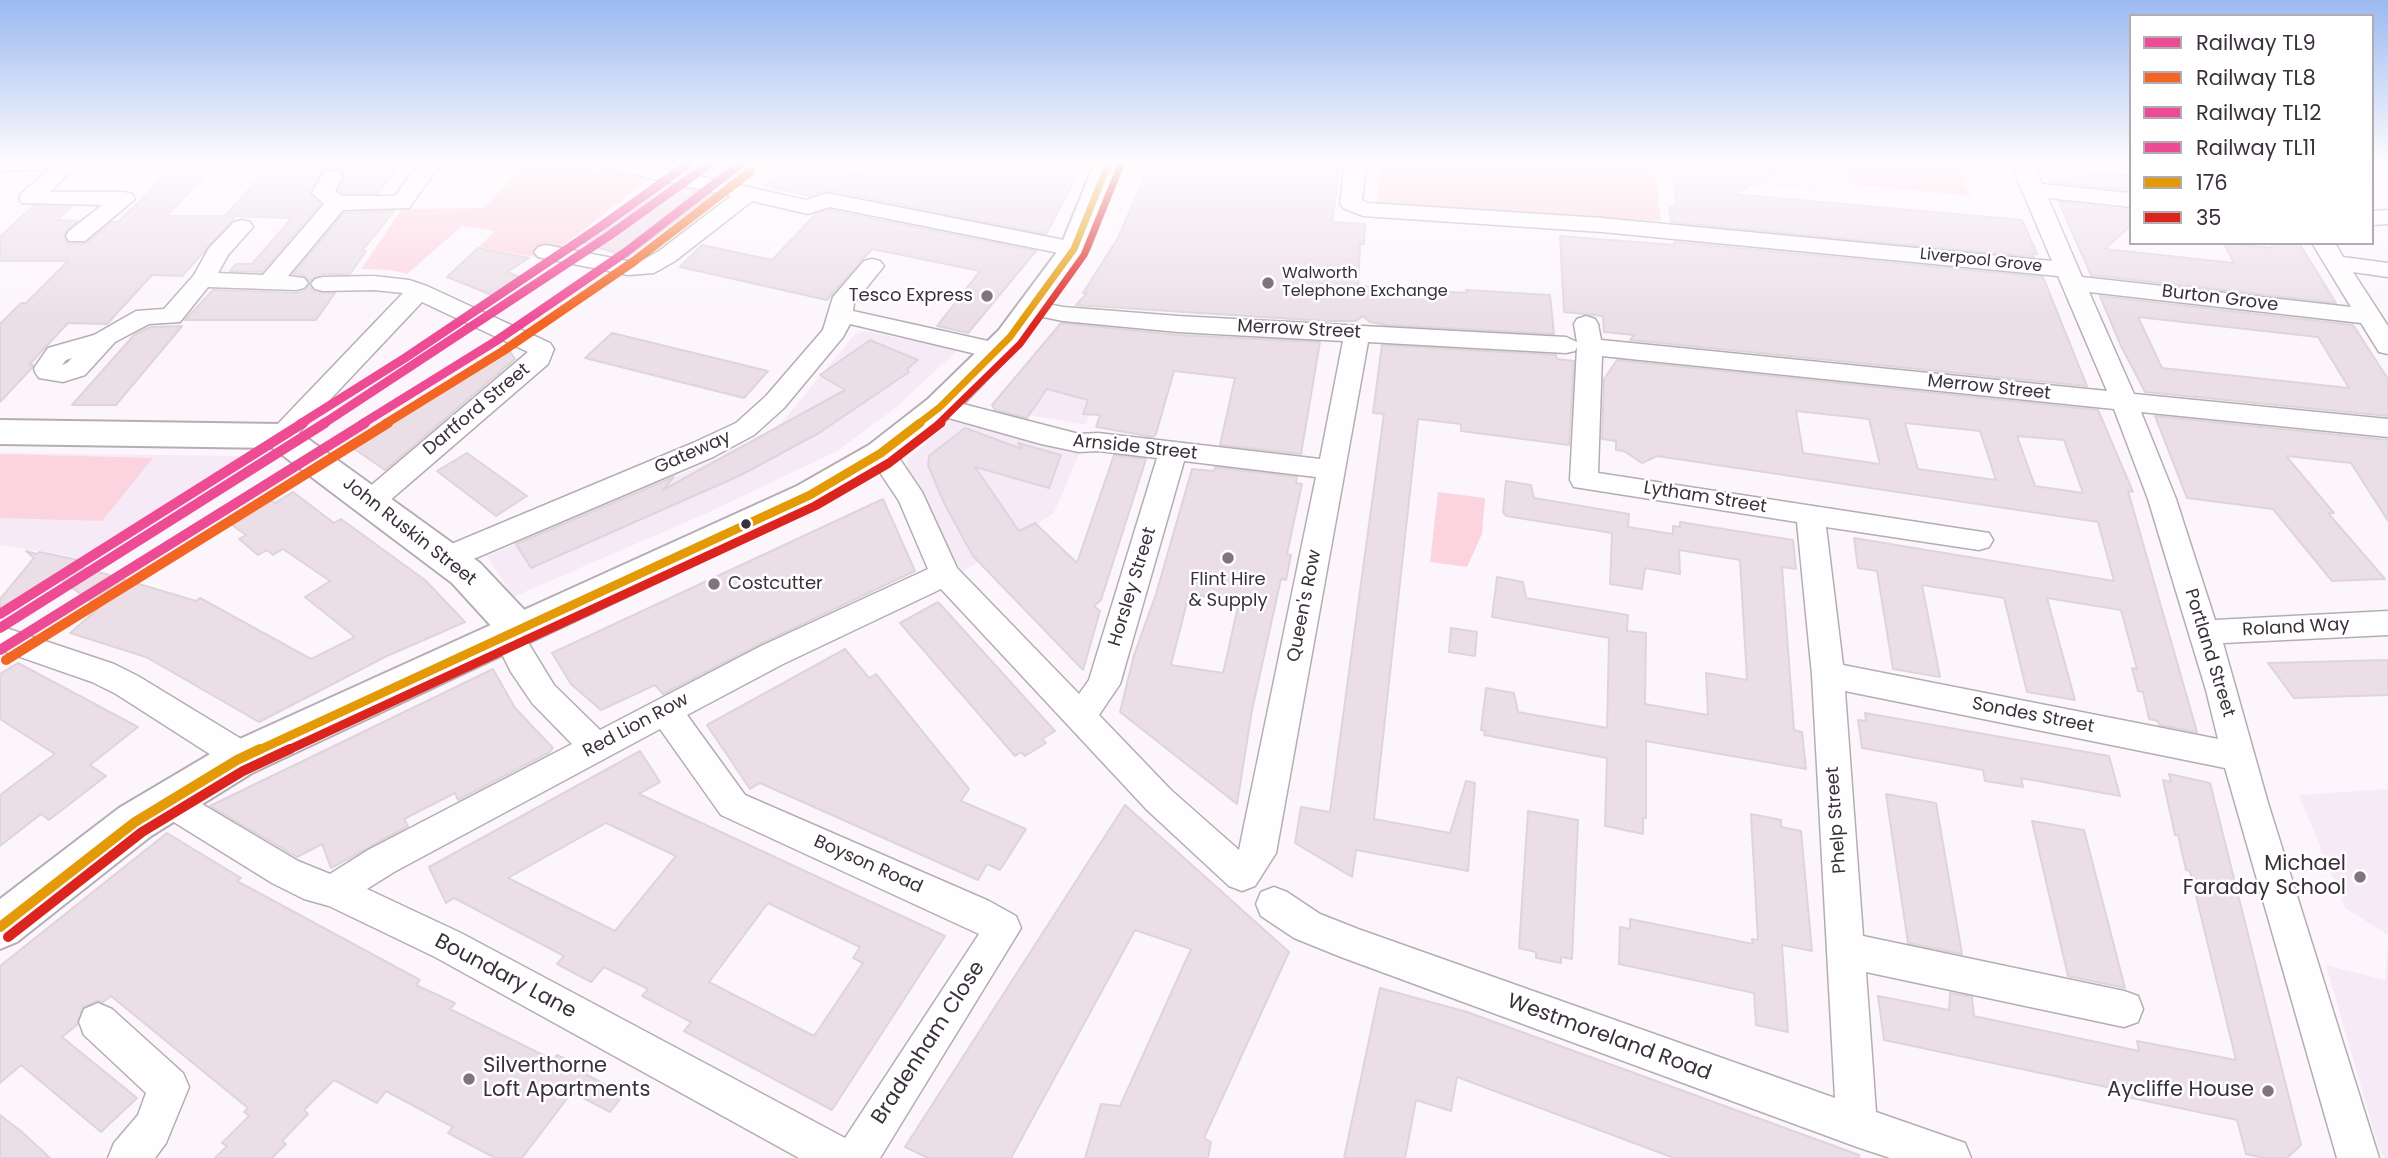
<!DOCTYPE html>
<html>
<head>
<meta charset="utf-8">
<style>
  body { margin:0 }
  #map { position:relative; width:2388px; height:1158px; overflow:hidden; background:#fcf6fc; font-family:Poppins,sans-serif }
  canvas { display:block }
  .legend { position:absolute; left:2129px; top:14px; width:245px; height:231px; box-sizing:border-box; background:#fff; border:2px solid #b0acb1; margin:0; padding:9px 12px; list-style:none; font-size:21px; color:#3a303b }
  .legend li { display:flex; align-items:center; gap:14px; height:35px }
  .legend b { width:35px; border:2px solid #b0acb1 }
</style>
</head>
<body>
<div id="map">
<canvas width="2388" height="1158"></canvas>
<ul class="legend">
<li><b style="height:9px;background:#ee4b95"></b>Railway TL9</li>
<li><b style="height:9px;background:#f26522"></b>Railway TL8</li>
<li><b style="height:9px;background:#ee4b95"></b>Railway TL12</li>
<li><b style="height:9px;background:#ee4b95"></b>Railway TL11</li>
<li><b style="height:9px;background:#e49a06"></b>176</li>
<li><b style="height:9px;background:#dc241f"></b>35</li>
</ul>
</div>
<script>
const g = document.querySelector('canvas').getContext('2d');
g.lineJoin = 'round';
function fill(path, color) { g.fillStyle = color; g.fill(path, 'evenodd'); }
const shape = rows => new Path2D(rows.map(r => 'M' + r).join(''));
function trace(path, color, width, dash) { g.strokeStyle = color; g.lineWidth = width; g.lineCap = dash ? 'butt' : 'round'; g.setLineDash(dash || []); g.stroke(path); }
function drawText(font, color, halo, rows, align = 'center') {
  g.font = font + ' Poppins,sans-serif'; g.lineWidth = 5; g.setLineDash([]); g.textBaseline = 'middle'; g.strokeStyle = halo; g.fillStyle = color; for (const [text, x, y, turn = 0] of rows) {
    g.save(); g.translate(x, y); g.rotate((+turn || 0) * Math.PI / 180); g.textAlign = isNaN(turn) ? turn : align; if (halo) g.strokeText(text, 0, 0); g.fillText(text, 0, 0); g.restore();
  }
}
fill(shape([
  [1654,162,1812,162,1818,191,1656,176],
  [1066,323,1112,330,1098,393,1086,425,995,409,992,405,1060,325],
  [865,331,958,350,893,410,837,451,703,515,513,597,487,556,705,464,778,427,855,334],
  [954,418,1083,445,1054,513,962,572,907,474,907,460],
  [0,453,247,456,83,558,0,545],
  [2388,789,2388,935,2345,908,2299,795],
  [2388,947,2388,1158,2386,1158,2380,1153,2326,965,2385,980]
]), '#f7eaf7');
fill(shape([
  [527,162,556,162,649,179,546,259,479,247,495,231,462,226,407,274,391,270,361,269,402,209,484,208],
  [1381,162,1654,162,1661,221,1377,203],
  [1843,162,1958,162,1970,196,1849,184],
  [0,454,153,458,102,521,0,518],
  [1438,492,1485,498,1482,534,1467,567,1430,562]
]), '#fcd4df');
const building = shape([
  [180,162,218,162,166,216,236,216,182,276,152,275,107,324,68,323,29,365,33,365,31,369,0,402,0,324,21,303,26,303,68,261,0,261,0,237,33,206,71,207,57,220,78,221,67,230,64,237,69,244,87,243,112,222,118,222,180,162],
  [288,162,403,162,378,193,343,193,338,190,345,178,342,171,322,171,309,193,320,204,262,272,230,271,236,264,252,264,292,218,225,216,269,167,284,168,288,162],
  [764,162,798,162,874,177,888,162,1084,162,1046,234,828,190,810,196,779,189,765,185,775,175,764,162],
  [1151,162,1340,164,1332,222,1365,224,1364,244,1360,244,1358,286,1467,293,1466,290,1550,295,1554,334,1386,325,1370,322,1363,316,1356,321,1324,321,1076,305,1087,293,1083,293,1118,238,1151,162],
  [1673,162,1800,162,1733,194,2022,220,2037,254,2033,254,2034,257,1671,222,1669,207,1676,208,1673,162],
  [2042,162,2075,162,2079,171,2131,176,2131,190,2051,182,2042,162],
  [664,184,712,194,627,257,582,242,664,184],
  [2059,202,2131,210,2131,225,2105,249,2234,263,2224,243,2273,248,2270,243,2299,243,2336,303,2091,275,2059,202],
  [829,210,1036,251,968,333,937,326,980,271,872,249,827,300,680,267,702,245,772,260,816,214,829,210],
  [394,211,362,251,366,251,350,274,322,274,310,281,304,275,293,274,344,213,394,211],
  [1560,236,1674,245,1674,242,2043,277,2087,386,1630,340,1634,335,1604,332,1603,316,1564,312,1560,236],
  [478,248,529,258,507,272,525,279,497,297,447,277,478,248],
  [309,286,314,292,335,293,316,320,185,320,213,290,296,293,305,291,309,286],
  [2100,296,2353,325,2388,379,2388,416,2145,392,2121,346,2100,296],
  [2138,317,2318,337,2349,388,2162,368,2138,317],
  [1061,323,1178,335,1320,342,1301,454,1220,445,1235,378,1174,371,1156,434,1153,437,1096,427,1100,415,1083,414,1088,400,1047,389,1027,418,995,410,992,405,1061,323],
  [182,326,116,405,72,405,134,335,150,327,182,326],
  [612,333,768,371,744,398,585,358,612,333],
  [870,340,918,360,907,369,909,372,819,433,741,475,531,568,516,544,674,477,663,490,845,390,820,375,870,340],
  [1382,345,1556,355,1557,359,1574,361,1569,445,1461,431,1461,424,1418,419,1374,819,1450,833,1466,781,1475,783,1468,871,1356,850,1352,877,1295,843,1301,807,1330,812,1384,414,1373,413,1382,345],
  [509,350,515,359,385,470,353,448,509,350],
  [1617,360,2098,410,2133,492,2128,491,2197,732,2159,725,2158,721,2149,719,2143,692,2138,691,2132,668,2137,669,2121,610,2047,598,2075,700,2027,692,2004,598,1922,585,1940,677,1893,669,1877,571,1858,568,1854,538,2114,581,2098,522,1657,456,1642,463,1624,451,1616,450,1616,441,1602,439,1604,379,1617,360],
  [1796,411,1869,419,1880,464,1803,453,1796,411],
  [1905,423,1980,431,1996,480,1918,469,1905,423],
  [2017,436,2064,440,2083,493,2035,486,2017,436],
  [2155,416,2388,440,2388,521,2351,463,2286,456,2334,513,2328,513,2385,579,2332,581,2273,509,2187,498,2155,416],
  [965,428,1022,449,1018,443,1061,455,1049,488,975,467,1019,531,1035,523,1077,563,1114,455,1146,459,1101,600,1094,606,1100,611,1083,670,973,556,944,503,928,465,929,456,965,428],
  [467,453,527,496,496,516,437,471,467,453],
  [1215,467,1297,477,1296,483,1302,484,1287,554,1291,555,1286,580,1281,579,1252,710,1237,804,1120,712,1134,655,1156,594,1192,469,1214,471,1215,467],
  [1189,594,1239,602,1223,673,1171,665,1189,594],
  [1506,481,1531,485,1534,498,1629,514,1628,527,1673,534,1673,526,1680,527,1680,522,1793,540,1796,569,1782,567,1794,730,1802,732,1806,769,1646,741,1646,818,1643,818,1643,834,1605,826,1607,758,1484,735,1485,731,1481,730,1486,688,1514,693,1518,712,1607,728,1609,638,1492,617,1497,577,1523,582,1526,598,1628,615,1627,631,1646,633,1645,704,1708,715,1706,673,1747,680,1740,560,1679,550,1680,574,1645,568,1642,589,1610,584,1612,533,1506,516,1503,512,1506,481],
  [293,492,334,523,341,519,425,580,465,622,387,656,259,722,146,657,70,633,99,608,55,575,0,611,0,599,34,558,26,551,37,554,39,552,79,560,72,564,196,601,200,598,311,659,355,637,305,597,330,581,283,549,273,555,267,550,258,555,239,539,246,535,229,523,269,499,275,503,293,492],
  [883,499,915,571,760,644,663,694,655,685,601,710,571,684,552,653,883,499],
  [938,602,1055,731,1042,739,1046,743,1025,756,1021,752,1015,756,900,623,938,602],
  [1451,628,1477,632,1475,656,1449,652,1451,628],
  [845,649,869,678,876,674,969,789,961,801,1026,829,1000,870,987,864,978,880,760,783,750,789,707,725,845,649],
  [2388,660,2388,695,2294,698,2268,663,2388,660],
  [18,663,138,727,90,765,106,776,49,820,41,814,0,846,0,795,55,754,0,719,0,674,18,663],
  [493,669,515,708,553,748,550,752,458,800,455,793,404,819,408,826,331,868,322,844,297,857,210,806,493,669],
  [1865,713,2109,756,2120,796,2021,778,2023,787,1985,781,1983,770,1862,748,1858,720,1866,721,1865,713],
  [640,751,660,782,639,794,945,936,832,1110,684,1031,691,1022,642,996,648,989,604,967,591,982,557,964,564,956,454,898,446,903,429,867,640,751],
  [606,823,676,856,615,931,508,878,606,823],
  [768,903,860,947,853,958,863,963,814,1036,709,982,768,903],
  [2169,774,2210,783,2301,1145,2287,1158,2264,1158,2246,1154,2237,1120,2117,1095,2116,1089,1884,1040,1878,996,1949,1010,1950,993,1972,997,1974,1016,2139,1051,2137,1041,2236,1060,2190,871,2186,870,2178,835,2175,835,2163,780,2171,782,2169,774],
  [1886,794,1936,803,1962,954,1908,943,1886,794],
  [1125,805,1289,952,1204,1138,1211,1142,1208,1158,1085,1158,1101,1104,1120,1106,1191,949,1135,930,1011,1158,928,1158,905,1147,1125,805],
  [1528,811,1578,820,1572,959,1561,957,1561,963,1536,958,1536,952,1519,948,1528,811],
  [1751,814,1781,820,1781,827,1801,831,1812,951,1782,945,1788,1032,1756,1025,1754,993,1619,964,1620,927,1630,929,1630,919,1753,944,1752,939,1758,940,1751,814],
  [2032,821,2084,830,2125,988,2068,976,2032,821],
  [167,833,241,878,237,881,420,980,416,985,455,1003,450,1009,553,1060,557,1055,588,1070,585,1074,624,1094,610,1112,572,1092,522,1158,495,1158,448,1133,453,1127,386,1091,377,1103,334,1080,304,1110,308,1114,282,1141,286,1144,272,1158,215,1158,227,1146,222,1143,249,1116,244,1112,248,1108,111,996,103,1002,97,1001,83,1007,77,1025,62,1037,137,1098,101,1132,21,1065,0,1083,0,966,167,833],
  [1380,988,1467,1012,1859,1155,1859,1158,1674,1158,1457,1077,1451,1111,1416,1100,1405,1158,1344,1158,1380,988],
  [0,1115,22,1132,50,1158,0,1158,0,1115]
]);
fill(building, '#ebdee6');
trace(building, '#ded5dc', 2);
const street = shape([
  [0,162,81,162,50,192,124,192,132,194,135,199,85,241,69,241,66,236,69,231,102,205,22,203,19,198,22,193,49,169,0,171,0,162],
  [420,162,442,162,409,208,343,210,288,276,304,278,308,283,304,288,296,290,208,287,180,322,149,324,115,342,85,375,63,382,39,378,35,372,34,368,48,348,94,335,136,311,164,309,194,275,209,248,234,222,242,220,250,222,253,227,228,255,218,273,263,275,324,204,312,193,324,172,340,172,343,177,335,191,342,196,395,196,420,162],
  [72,358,67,363,62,365,66,360,72,358],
  [596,162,636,162,806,200,827,193,1074,242,1082,244,1086,249,1082,254,1074,256,829,207,808,214,752,201,675,261,654,273,628,275,538,257,534,252,538,247,546,245,628,261,641,261,659,251,731,196,599,167,596,162],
  [1345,162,1367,162,1362,200,1368,203,1602,218,2052,261,2010,162,2032,162,2042,184,2131,193,2131,207,2048,198,2082,277,2351,307,2312,243,2335,243,2343,257,2388,263,2388,277,2353,272,2388,326,2388,354,2379,352,2361,323,2089,292,2134,394,2388,419,2388,437,2141,412,2176,499,2215,620,2388,611,2388,635,2223,643,2268,803,2379,1158,2337,1158,2225,768,1845,691,1863,936,2124,991,2138,996,2143,1009,2138,1022,2124,1027,1866,972,1876,1112,1965,1143,1971,1158,1890,1158,1857,1147,1341,957,1294,938,1261,916,1256,904,1261,892,1274,887,1287,892,1320,914,1358,929,1835,1098,1812,675,1797,522,1574,487,1570,480,1577,347,1575,351,1566,353,1368,342,1276,853,1255,886,1242,891,1229,886,1147,810,941,589,783,664,687,715,745,795,989,901,1016,916,1021,928,880,1158,799,1158,435,957,329,906,304,899,272,883,156,811,151,801,156,791,168,786,180,791,298,861,330,874,368,850,572,744,532,703,511,672,492,634,496,626,507,622,518,626,554,685,600,730,761,646,928,569,899,501,867,453,871,446,881,444,891,446,922,492,957,568,1079,694,1089,680,1157,458,1098,451,1079,452,1041,444,931,413,927,407,931,401,940,398,1079,434,1098,433,1320,459,1343,341,1178,332,1063,321,1023,313,1020,308,1023,303,1032,301,1063,307,1178,316,1566,337,1577,342,1574,324,1577,319,1586,316,1595,319,1598,324,1601,340,2107,391,2058,276,1602,232,1363,216,1343,208,1340,203,1345,162],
  [1602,356,2114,409,2148,499,2206,690,2218,739,1843,665,1826,527,1979,550,1989,547,1993,540,1989,533,1598,473,1602,356],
  [1184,461,1316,477,1239,850,1171,790,1099,715,1120,684,1184,461],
  [660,729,721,815,979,934,845,1138,461,933,367,889,394,872,660,729],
  [2388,210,2388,224,2372,225,2372,211,2388,210],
  [872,259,880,261,884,266,854,303,853,311,1006,345,1010,351,1006,357,997,359,850,324,843,337,784,408,754,435,713,457,457,566,447,569,437,566,432,558,437,550,693,443,736,423,766,396,823,330,833,297,864,261,872,259],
  [374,276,409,280,427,286,550,343,554,349,548,364,381,508,371,511,361,508,357,501,361,494,528,352,422,302,290,442,281,445,272,442,268,436,272,430,403,293,374,290,323,291,315,289,311,284,315,279,323,277,374,276],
  [0,626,114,664,138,676,243,740,254,760,249,770,237,774,225,770,219,760,116,694,92,682,0,650,0,626],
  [98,1003,112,1009,183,1073,189,1087,166,1143,155,1158,108,1158,114,1143,138,1115,146,1093,84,1035,79,1022,84,1009,98,1003]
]);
const secondary = shape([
  [0,420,281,424,293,428,480,563,532,618,538,629,532,640,518,644,504,640,452,583,273,448,0,444,0,420]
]);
const primary = shape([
  [1095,162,1123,162,1089,249,1021,344,952,415,893,461,823,504,252,773,151,836,17,942,0,949,0,899,119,808,222,747,797,486,869,445,928,399,999,330,1060,248,1095,162]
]);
trace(street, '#b4adb4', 3);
trace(secondary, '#b4adb4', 4);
trace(primary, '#b4adb4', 4);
fill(street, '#fffeff');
fill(secondary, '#fffeff');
fill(primary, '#fffeff');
trace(shape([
  [918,424,940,407,1010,337,1074,249,1109,162]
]), '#e49a06', 7);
trace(shape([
  [257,751,810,495,881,453,920,423]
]), '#e49a06', 9);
trace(shape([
  [0,927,135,822,237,760,260,749]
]), '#e49a06', 10);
trace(shape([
  [938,424,1020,344,1084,255,1120,167]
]), '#dc241f', 7);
trace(shape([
  [286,751,815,506,889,463,941,423]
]), '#dc241f', 9);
trace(shape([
  [8,937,142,832,243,771,290,749]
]), '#dc241f', 10);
trace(shape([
  [362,424,496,341,626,252,743,162]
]), '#ee4b95', 9);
trace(shape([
  [0,650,365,423]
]), '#ee4b95', 10);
trace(shape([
  [385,424,503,351,633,262,750,172]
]), '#f26522', 9);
trace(shape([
  [6,660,388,423]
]), '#f26522', 10);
trace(shape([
  [323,424,610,235,712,162]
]), '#ee4b95', 9);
trace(shape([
  [0,628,325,423]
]), '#ee4b95', 10);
trace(shape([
  [300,424,405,358,603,225,691,162]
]), '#ee4b95', 9);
trace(shape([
  [0,614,303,423]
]), '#ee4b95', 10);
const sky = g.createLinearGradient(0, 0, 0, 324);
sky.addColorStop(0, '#9bbaf0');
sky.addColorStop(0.5, '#fefbfe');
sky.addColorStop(1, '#fefbfe00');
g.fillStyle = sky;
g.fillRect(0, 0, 2388, 324);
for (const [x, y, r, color] of [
  [1268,283,7,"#7e757f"],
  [987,296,7,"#7e757f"],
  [746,524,6,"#3a303b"],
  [1228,558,7,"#7e757f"],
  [714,584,7,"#7e757f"],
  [2360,877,7,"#7e757f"],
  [469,1079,7,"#7e757f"],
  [2268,1091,7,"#7e757f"]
]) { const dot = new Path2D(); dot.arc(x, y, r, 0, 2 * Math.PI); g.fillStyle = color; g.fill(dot); trace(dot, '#fff', 2.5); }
drawText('16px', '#3a303b', '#fff', [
  ["Liverpool Grove",1981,261,6]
]);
drawText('16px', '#3a303b', '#fff', [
  ["Walworth",1282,274],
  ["Telephone Exchange",1282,292]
], 'left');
drawText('18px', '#3a303b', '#fff', [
  ["Tesco Express",973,296],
  ["Flint Hire",1228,580,"center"],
  ["& Supply",1228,601,"center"],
  ["Costcutter",728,584,"left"]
], 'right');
drawText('18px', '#3a303b', '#fff', [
  ["Burton Grove",2220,299,7],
  ["Merrow Street",1299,330,3],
  ["Merrow Street",1989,388,6],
  ["Dartford Street",477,410,-40],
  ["Arnside Street",1135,448,6],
  ["Gateway",693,453,-24],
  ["Lytham Street",1705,498,9],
  ["John Ruskin Street",409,532,38],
  ["Horsley Street",1133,587,-73],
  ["Queen's Row",1305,606,-79],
  ["Roland Way",2296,628,-3],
  ["Portland Street",2209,653,73],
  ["Sondes Street",2033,716,11],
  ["Red Lion Row",636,726,-28],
  ["Phelp Street",1837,820,-94],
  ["Boyson Road",868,865,24]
]);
drawText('21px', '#3a303b', '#fff', [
  ["Michael",2346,865],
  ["Faraday School",2346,889],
  ["Silverthorne",483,1067,"left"],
  ["Loft Apartments",483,1091,"left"],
  ["Aycliffe House",2254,1091]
], 'right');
drawText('21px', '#3a303b', '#fff', [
  ["Boundary Lane",505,977,28],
  ["Westmoreland Road",1609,1038,20],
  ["Bradenham Close",929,1043,-57]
]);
</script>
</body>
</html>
